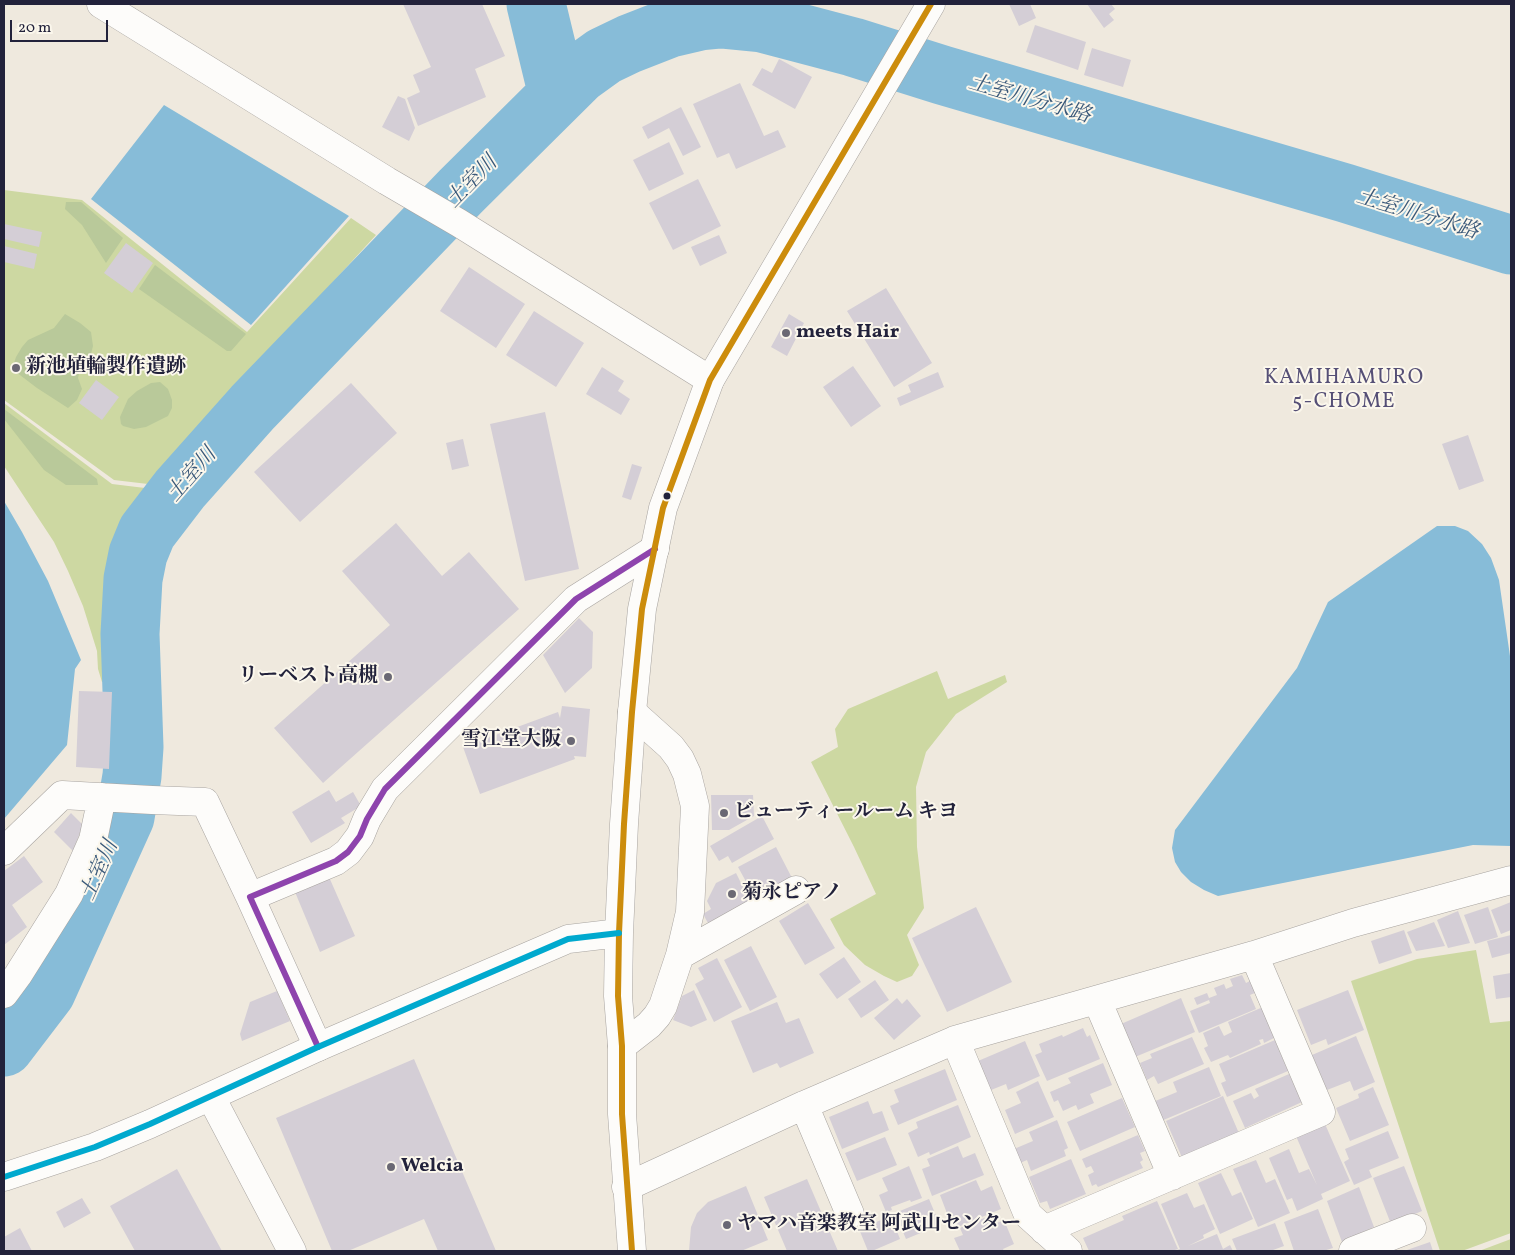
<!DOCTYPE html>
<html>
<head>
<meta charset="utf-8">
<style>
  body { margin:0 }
  #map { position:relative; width:1515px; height:1255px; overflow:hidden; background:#efe9de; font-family:Vollkorn,serif }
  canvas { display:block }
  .frame { position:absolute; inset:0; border:5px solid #22223b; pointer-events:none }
  .scale { position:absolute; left:10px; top:20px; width:98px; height:22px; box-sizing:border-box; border:2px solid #22223b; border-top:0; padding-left:6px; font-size:15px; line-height:18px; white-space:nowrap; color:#22223b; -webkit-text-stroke:4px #fbf7ec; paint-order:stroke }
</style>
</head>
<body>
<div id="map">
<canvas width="1515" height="1255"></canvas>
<div class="frame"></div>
<div class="scale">20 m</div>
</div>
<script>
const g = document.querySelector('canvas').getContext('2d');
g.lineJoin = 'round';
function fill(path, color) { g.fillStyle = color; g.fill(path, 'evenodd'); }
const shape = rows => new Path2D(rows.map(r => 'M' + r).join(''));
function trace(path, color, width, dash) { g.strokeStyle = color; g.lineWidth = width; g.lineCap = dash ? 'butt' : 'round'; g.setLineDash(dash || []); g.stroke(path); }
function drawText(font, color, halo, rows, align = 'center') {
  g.font = font + ' Vollkorn,"Noto Serif JP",serif'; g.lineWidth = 4; g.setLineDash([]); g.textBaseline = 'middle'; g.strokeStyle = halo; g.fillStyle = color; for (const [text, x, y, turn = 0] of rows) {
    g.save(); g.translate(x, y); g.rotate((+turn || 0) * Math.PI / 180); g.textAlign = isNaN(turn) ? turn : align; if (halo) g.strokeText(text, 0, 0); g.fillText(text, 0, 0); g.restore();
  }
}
fill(shape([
  [4,190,82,200,247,332,351,218,376,235,148,484,114,480,4,400],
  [4,403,112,484,145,488,133,505,122,528,117,545,112,570,111,682,102,682,98,669,97,651,83,606,68,571,54,542,4,466],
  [937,671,948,699,1005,675,1007,682,956,714,926,752,916,787,917,847,924,908,907,935,919,965,912,976,897,982,884,976,865,965,844,945,830,919,876,894,854,847,811,762,838,747,835,729,848,709],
  [1476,950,1490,1023,1511,1021,1511,1233,1462,1251,1440,1251,1351,981,1417,959],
  [1511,1239,1511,1251,1479,1251]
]), '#cdd8a2');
fill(shape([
  [66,202,81,202,123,238,106,263,82,225,65,209],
  [155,265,246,334,231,351,227,351,139,289],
  [65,314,80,323,91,332,93,346,89,362,80,370,78,378,82,389,77,400,68,408,37,388,12,369,16,357,22,347,28,340,54,328],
  [160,382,168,389,172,400,172,408,168,416,146,427,134,429,123,426,121,424,120,417,128,399,137,391,151,383],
  [4,409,97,479,98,485,66,485,44,470,4,419]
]), '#b9c99a');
fill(shape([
  [164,105,349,216,251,325,91,199],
  [4,501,22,532,48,581,81,660,75,669,67,745,4,819],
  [1437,526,1455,526,1468,531,1482,544,1491,558,1499,580,1511,663,1511,846,1473,845,1218,896,1204,890,1191,882,1181,872,1175,862,1172,848,1175,830,1297,668,1328,602]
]), '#87bcd8');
trace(shape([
  [536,4,558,95],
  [4,1047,46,992,125,817,132,776,134,747,130,634,133,579,138,554,147,532,180,489,253,407,461,191,579,74,604,56,629,44,670,28,700,21,721,19,762,23,853,47,942,75,1345,193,1511,245]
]), '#87bcd8', 59);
fill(shape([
  [403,4,482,4,505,56,475,69,486,97,418,126,407,98,420,92,413,75,431,67],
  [1009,4,1030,4,1036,18,1019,26],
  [1087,4,1111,4,1115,9,1109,14,1114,20,1104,28],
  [1035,25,1086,42,1078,70,1026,52],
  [1092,48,1131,60,1123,87,1084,75],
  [779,59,812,77,795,109,752,85,762,68,772,73],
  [740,83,764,136,778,130,786,147,736,169,729,153,717,158,693,104],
  [398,96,405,99,415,128,409,141,382,127],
  [681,107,701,147,683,156,669,128,648,139,642,127],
  [669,142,684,174,649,191,633,160],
  [698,179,721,226,673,250,649,203],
  [4,224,42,232,39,247,4,239],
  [719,235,727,253,700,266,691,247],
  [126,243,153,263,132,293,104,273],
  [4,246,37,254,34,269,4,262],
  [469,267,525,304,496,348,440,311],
  [886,288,932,363,894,387,847,311],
  [534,311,584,343,556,387,506,355],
  [789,314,804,323,787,356,771,347],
  [853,366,881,406,851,427,823,387],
  [602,367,624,381,618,391,630,399,621,415,586,394],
  [938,372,944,387,900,406,897,398,911,392,908,385],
  [96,380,119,397,102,420,79,403],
  [351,383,397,433,300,522,254,472],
  [545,412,579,569,525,581,490,424],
  [1468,435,1484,481,1459,490,1442,444],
  [463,439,469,466,452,470,446,443],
  [632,464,642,467,631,500,622,497],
  [396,523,442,576,469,552,519,609,323,783,274,728,390,625,342,571],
  [579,618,593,632,592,668,565,693,543,655],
  [79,691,112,692,109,769,76,767],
  [562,706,590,709,586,757,574,756,575,759,480,794,463,747,558,712,560,718],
  [329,790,336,802,353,792,361,806,341,818,345,823,311,843,292,812],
  [711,795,753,795,754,816,729,830,712,830],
  [71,813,83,825,73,851,54,832],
  [762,816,774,839,732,863,728,856,719,861,710,846],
  [776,847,792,878,755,898,738,867],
  [24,856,43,882,12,905,27,927,4,945,4,871],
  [736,873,750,901,708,923,703,914,711,909,707,901,716,883],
  [329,877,355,936,320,952,295,892],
  [1511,902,1511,930,1501,934,1491,910],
  [808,903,835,948,805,965,779,921],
  [976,907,1012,982,947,1012,912,938],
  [1488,907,1498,937,1475,944,1464,915],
  [1458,911,1470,943,1448,948,1437,920],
  [1434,922,1445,946,1416,951,1407,932],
  [1404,930,1412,953,1379,964,1371,941],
  [1511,935,1511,953,1492,958,1487,941],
  [751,946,777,997,750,1011,724,960],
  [844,957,861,982,837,999,819,974],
  [717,958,742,1007,714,1022,695,984,704,979,698,968],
  [1511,973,1511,997,1496,999,1493,976],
  [1242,975,1246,983,1252,980,1257,992,1250,995,1256,1009,1199,1033,1190,1011,1210,1003,1209,1000,1197,1005,1194,998,1207,993,1209,998,1217,995,1214,988,1224,984,1226,989,1233,986,1230,979],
  [875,980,889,1000,861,1018,848,999],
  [694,990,707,1020,691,1027,673,1020,682,996],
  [1348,990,1364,1030,1328,1045,1326,1039,1311,1045,1297,1010],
  [277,991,290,1021,242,1041,240,1034,250,1002],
  [897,998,902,1004,907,999,921,1016,894,1040,874,1018],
  [1181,998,1195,1032,1135,1057,1121,1024],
  [777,1002,786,1023,799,1018,814,1053,780,1068,777,1063,753,1073,731,1021],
  [1263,1007,1276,1037,1264,1043,1263,1039,1259,1040,1261,1044,1230,1058,1228,1055,1211,1062,1204,1048,1208,1046,1203,1033,1219,1026,1224,1036,1232,1032,1228,1022],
  [1083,1028,1087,1037,1090,1035,1100,1059,1047,1081,1035,1055,1042,1052,1039,1044,1062,1035,1063,1037],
  [1356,1036,1375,1082,1354,1091,1350,1081,1327,1090,1312,1055],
  [1192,1037,1204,1064,1158,1084,1154,1076,1147,1080,1140,1063,1152,1058,1150,1054],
  [1275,1040,1288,1071,1227,1097,1221,1083,1226,1081,1219,1064],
  [1025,1041,1040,1076,1008,1090,1006,1084,991,1090,978,1061],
  [414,1059,496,1251,438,1251,424,1219,348,1251,332,1251,276,1118],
  [1103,1063,1112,1085,1090,1094,1094,1103,1078,1110,1076,1105,1063,1111,1058,1100,1054,1102,1050,1092,1071,1083,1068,1078],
  [1209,1067,1221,1096,1161,1121,1153,1102,1177,1092,1173,1082],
  [945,1069,957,1100,898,1125,890,1106,899,1102,894,1090],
  [1289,1074,1302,1102,1245,1128,1233,1101,1251,1093,1254,1099,1259,1096,1255,1089],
  [1038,1081,1054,1117,1015,1134,1005,1110,1021,1103,1016,1092],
  [1373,1087,1389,1125,1350,1141,1336,1108,1359,1098,1358,1094],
  [1223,1096,1241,1138,1184,1162,1166,1121],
  [1122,1098,1135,1127,1080,1151,1067,1122],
  [868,1101,873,1114,882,1111,889,1130,842,1149,829,1117],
  [958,1105,971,1137,930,1155,929,1152,918,1157,908,1133,918,1128,916,1122],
  [1057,1120,1068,1148,1064,1150,1066,1156,1031,1171,1027,1160,1020,1163,1014,1149,1033,1141,1029,1132],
  [1325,1124,1350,1181,1321,1194,1323,1199,1297,1211,1292,1198,1287,1200,1269,1158,1289,1149,1299,1173,1309,1169,1317,1185,1296,1136],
  [1388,1131,1399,1158,1369,1170,1372,1177,1354,1185,1344,1162,1349,1159,1345,1149],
  [1138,1135,1145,1151,1140,1153,1143,1160,1140,1162,1143,1168,1098,1187,1096,1184,1092,1186,1088,1175,1094,1172,1091,1166,1086,1168,1082,1159],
  [885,1137,897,1165,857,1181,845,1153],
  [958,1146,963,1158,975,1153,984,1175,932,1196,922,1169,930,1166,927,1159],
  [1071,1159,1086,1194,1050,1209,1047,1201,1040,1203,1029,1177],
  [1256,1160,1266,1183,1275,1179,1290,1213,1258,1227,1233,1169],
  [909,1166,922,1198,911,1202,910,1200,891,1207,892,1210,886,1212,879,1195,888,1191,882,1178],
  [1404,1166,1422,1211,1391,1224,1373,1178],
  [177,1169,222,1251,135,1251,110,1206],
  [1221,1173,1232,1196,1241,1192,1253,1219,1220,1234,1198,1183],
  [807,1179,838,1251,787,1251,764,1197],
  [976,1180,981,1191,992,1186,1001,1209,953,1229,940,1195],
  [746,1186,768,1240,741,1251,689,1251,691,1227,697,1213,708,1202],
  [1359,1187,1374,1227,1342,1242,1327,1201],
  [1187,1193,1194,1208,1204,1204,1215,1229,1203,1235,1204,1238,1188,1246,1217,1234,1223,1249,1230,1245,1233,1251,1174,1251,1180,1249,1161,1204],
  [82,1198,91,1213,64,1228,56,1212],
  [929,1199,940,1225,906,1239,895,1213],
  [1157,1201,1178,1249,1172,1251,1089,1251,1083,1238,1124,1220,1122,1216],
  [1318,1209,1333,1248,1323,1251,1294,1251,1284,1222],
  [994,1214,997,1223,1004,1220,1014,1244,1003,1249,1004,1251,960,1251,954,1238,963,1235,960,1228],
  [891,1216,900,1239,872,1251,868,1251,859,1229],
  [1275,1223,1284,1246,1273,1250,1274,1251,1237,1251,1232,1239],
  [20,1228,32,1251,4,1251,4,1237],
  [1430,1242,1433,1251,1404,1251]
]), '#d4ced6');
const street = shape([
  [101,4,387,181,459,223,710,380],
  [4,851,62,795,152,800,205,802,250,897],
  [680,955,796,890],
  [4,994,18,975,69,894,93,840,102,797],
  [1097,1000,1172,1176],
  [955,1040,1028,1215,1068,1251],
  [622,1046,649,1025,657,1016,663,1006,680,955,690,912,695,806,687,774,680,759,671,747,632,712],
  [318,1047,250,897,336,861,348,852,360,836,367,819,385,789,576,599,655,549],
  [211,1097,292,1251],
  [804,1105,850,1214],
  [626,1187,804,1105,955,1040,1254,955,1353,923,1511,880],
  [1044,1230,1321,1112,1254,955],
  [1353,1251,1412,1228]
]);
const secondary = shape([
  [4,1177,95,1147,150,1124,318,1047,568,939,619,933],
  [632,1251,622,1114,622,1046,618,996,619,933,624,824,632,712,642,609,663,508,710,380,931,4]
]);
trace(street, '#a8a4a0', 29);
trace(secondary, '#a8a4a0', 29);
trace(street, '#fdfcfa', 28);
trace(secondary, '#fdfcfa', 28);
trace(shape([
  [318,1047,250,897,336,861,348,852,360,836,367,819,385,789,576,599,655,549]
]), '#8e44ad', 6);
trace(shape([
  [632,1251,622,1114,622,1046,618,996,619,933,624,824,632,712,642,609,663,508,710,380,931,4]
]), '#cc8c0c', 6);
trace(shape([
  [4,1177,95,1147,150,1124,318,1047,568,939,619,933]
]), '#00a9ce', 6);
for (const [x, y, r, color] of [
  [786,333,5,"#6a6874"],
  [16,368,5,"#6a6874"],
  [667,496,4.5,"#22223b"],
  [388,677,5,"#6a6874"],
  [571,741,5,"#6a6874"],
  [724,813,5,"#6a6874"],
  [732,894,5,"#6a6874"],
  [391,1167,5,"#6a6874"],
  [727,1225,5,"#6a6874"]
]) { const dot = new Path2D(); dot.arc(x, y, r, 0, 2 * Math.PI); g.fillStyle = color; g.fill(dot); trace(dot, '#fbf7ec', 2); }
drawText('bold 20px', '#22223b', '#fbf7ec', [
  ["meets Hair",796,333],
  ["新池埴輪製作遺跡",26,368],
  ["リーベスト高槻",378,677,"right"],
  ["雪江堂大阪",561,741,"right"],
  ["ビューティールーム キヨ",734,813],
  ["菊永ピアノ",742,894],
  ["Welcia",401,1167],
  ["ヤマハ音楽教室 阿武山センター",737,1225]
], 'left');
drawText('italic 21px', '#395879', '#fbf7ec', [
  ["土室川分水路",1029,101,16],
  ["土室川",473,183,-46],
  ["土室川分水路",1417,216,17],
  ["土室川",193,476,-49],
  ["土室川",101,871,-66]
]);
g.letterSpacing = '1px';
drawText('21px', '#554f76', '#fbf7ec', [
  ["KAMIHAMURO",1344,379],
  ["5-CHOME",1344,403]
]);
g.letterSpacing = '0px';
</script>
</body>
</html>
